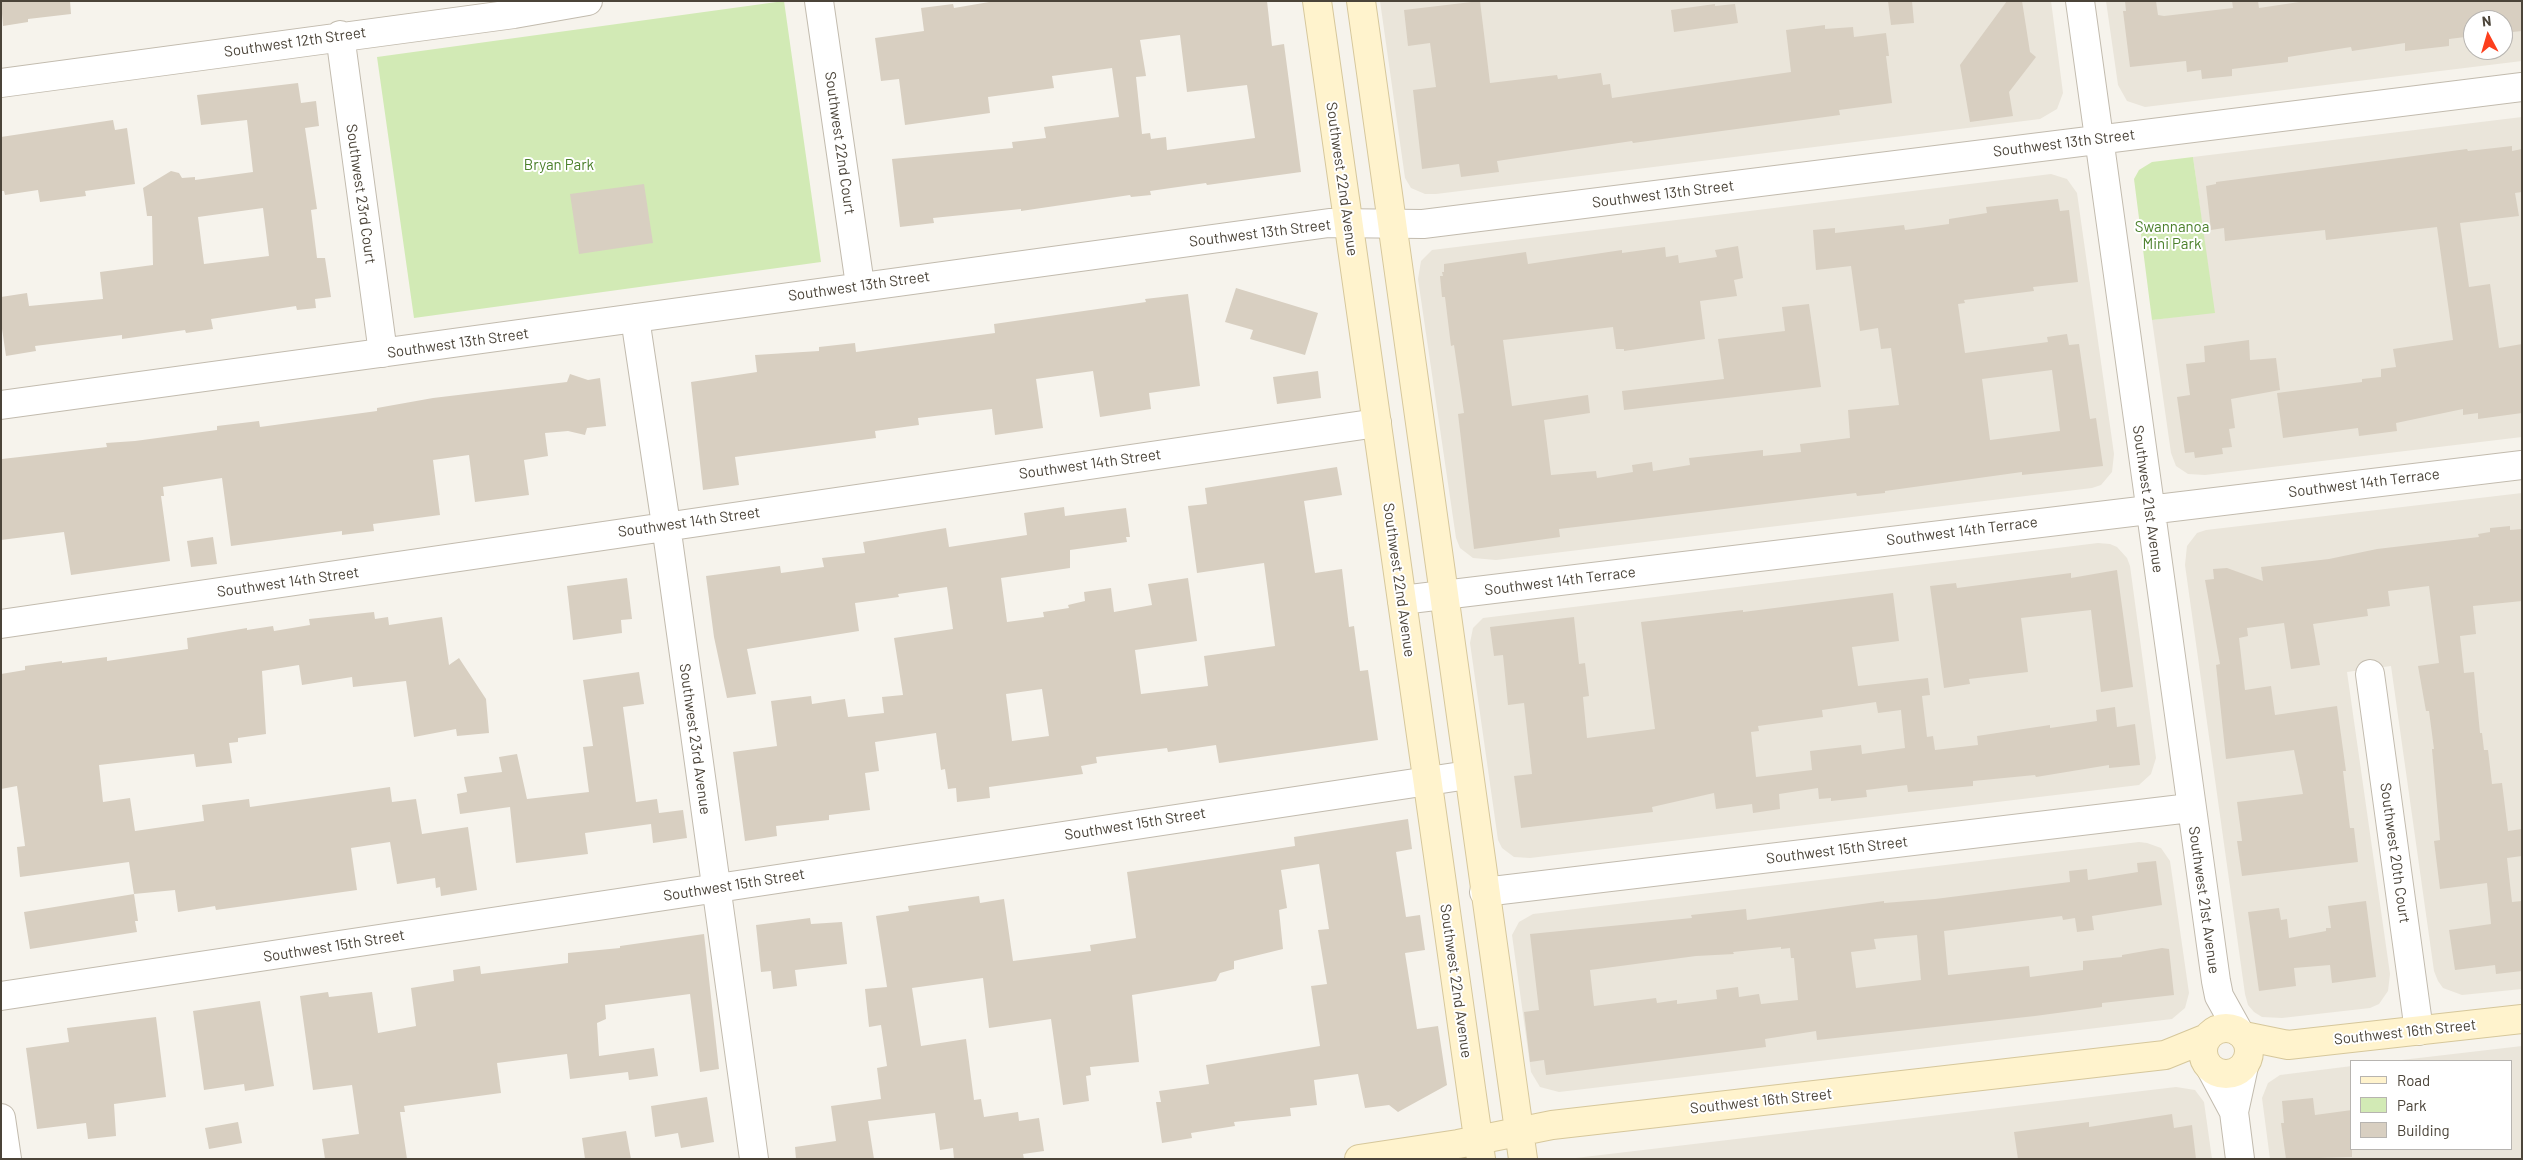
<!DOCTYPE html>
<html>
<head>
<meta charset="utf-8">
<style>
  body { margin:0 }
  #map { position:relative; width:2523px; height:1160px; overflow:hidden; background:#f6f3ec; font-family:Barlow,sans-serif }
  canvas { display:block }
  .frame { position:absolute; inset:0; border:2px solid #4b4439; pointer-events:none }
  .legend { position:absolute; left:2350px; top:1060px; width:162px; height:90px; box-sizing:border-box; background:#fff; border:1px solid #b7b4b0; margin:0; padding:6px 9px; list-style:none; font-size:15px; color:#4b4439 }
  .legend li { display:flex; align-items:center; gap:10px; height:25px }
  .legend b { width:25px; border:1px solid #b7b4b0 }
  .north { position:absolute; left:2463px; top:10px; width:50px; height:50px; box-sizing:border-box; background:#fff; border:1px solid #b7b4b0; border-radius:50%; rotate:354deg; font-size:14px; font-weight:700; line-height:20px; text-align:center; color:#4b4439 }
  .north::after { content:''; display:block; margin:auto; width:18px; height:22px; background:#fc3f1d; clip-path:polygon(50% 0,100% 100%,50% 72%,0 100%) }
</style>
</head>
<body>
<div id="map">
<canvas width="2523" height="1160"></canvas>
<div class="frame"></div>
<ul class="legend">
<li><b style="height:6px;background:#fff3cd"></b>Road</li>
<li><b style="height:14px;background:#d2eab5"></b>Park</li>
<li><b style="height:14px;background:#d8cfc1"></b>Building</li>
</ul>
<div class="north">N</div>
</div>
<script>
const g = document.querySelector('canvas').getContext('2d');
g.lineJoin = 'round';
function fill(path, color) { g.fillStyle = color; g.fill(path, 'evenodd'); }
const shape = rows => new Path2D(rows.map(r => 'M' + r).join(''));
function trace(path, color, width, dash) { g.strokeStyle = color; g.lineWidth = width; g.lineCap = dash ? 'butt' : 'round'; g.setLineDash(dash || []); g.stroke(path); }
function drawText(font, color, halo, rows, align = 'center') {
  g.font = font + ' Barlow,sans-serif'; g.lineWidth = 4; g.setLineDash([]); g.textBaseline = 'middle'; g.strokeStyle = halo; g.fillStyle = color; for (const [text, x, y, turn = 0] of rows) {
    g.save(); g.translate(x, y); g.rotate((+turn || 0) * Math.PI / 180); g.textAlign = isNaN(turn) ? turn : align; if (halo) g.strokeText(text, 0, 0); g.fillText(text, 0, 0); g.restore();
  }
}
fill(shape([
  [1380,1,2051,1,2063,93,2057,109,2040,119,1436,194,1425,194,1411,188,1405,178],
  [2106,1,2522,1,2522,61,2145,107,2127,101,2118,85],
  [2473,20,2503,20,2503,50,2473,50],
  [2522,117,2522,437,2205,475,2188,474,2176,466,2171,453,2152,320,2214,312,2193,157],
  [2051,174,2067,179,2077,193,2114,454,2112,472,2101,485,2092,488,1496,560,1473,558,1460,548,1456,538,1418,279,1421,261,1432,250],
  [2522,493,2522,989,2462,995,2443,988,2438,981,2434,971,2391,666,2347,672,2390,974,2388,991,2379,1004,2370,1008,2282,1018,2262,1017,2254,1012,2248,1005,2245,994,2185,565,2187,546,2197,533,2206,530],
  [2098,543,2110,544,2117,547,2127,558,2130,566,2156,758,2151,774,2139,785,1530,858,1514,857,1502,848,1498,840,1470,643,1473,628,1483,618],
  [2139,842,2147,843,2161,848,2170,861,2189,993,2185,1008,2172,1019,1559,1092,1540,1087,1531,1072,1512,935,1519,922,1533,914],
  [2522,1046,2522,1159,2270,1159,2262,1098,2268,1083,2280,1075,2352,1066,2352,1149,2512,1149,2512,1061,2393,1061],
  [2176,1087,2195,1090,2204,1102,2212,1159,1567,1159]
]), '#eae5da');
fill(shape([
  [784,1,821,262,414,318,377,57],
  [2193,157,2215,313,2152,320,2134,179,2139,170,2152,162]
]), '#d2eab5');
fill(shape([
  [1,1,70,1,71,14,28,19,28,22,3,26],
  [995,1,1267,1,1272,46,1284,44,1301,172,1207,185,1206,183,1150,191,1151,195,1131,197,1130,195,1021,211,1021,209,933,218,934,223,900,227,892,159,1013,148,1012,142,1046,138,1044,127,1119,117,1112,68,1052,76,1054,88,988,97,990,113,905,125,899,79,881,81,875,38,924,31,921,8,953,4,954,8],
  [1180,35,1187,92,1247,85,1255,138,1167,150,1166,137,1151,139,1150,133,1142,134,1136,77,1146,76,1140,40],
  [1480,1,1490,83,1557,75,1558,79,1601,73,1603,85,1610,84,1612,98,1791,72,1786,30,1825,25,1825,29,1853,27,1854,37,1886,33,1889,56,1886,56,1892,103,1839,110,1840,115,1633,143,1632,141,1497,161,1499,172,1461,177,1459,164,1422,169,1413,90,1436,87,1430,43,1408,46,1404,10],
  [1888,1,1912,1,1914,23,1891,25],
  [2007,1,2022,1,2030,52,2036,57,2009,92,2013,116,1970,122,1960,65],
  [2125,1,2156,1,2158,15,2164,16,2233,8,2232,1,2258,1,2259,8,2306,1,2522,1,2522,31,2503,33,2503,20,2473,20,2473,36,2449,39,2449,46,2405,51,2405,43,2352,51,2351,47,2288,57,2288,62,2232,69,2232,76,2202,79,2201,70,2187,72,2186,61,2130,67,2123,11,2126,11],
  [1715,4,1715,6,1735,4,1738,23,1674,32,1671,10],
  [298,83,301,103,316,101,319,126,305,128,317,209,311,210,317,258,325,258,331,297,315,299,316,308,297,310,296,306,211,319,213,329,186,333,185,330,122,339,122,335,35,346,36,351,6,356,1,322,1,297,27,293,29,306,103,299,100,272,153,265,152,216,147,216,143,188,171,171,179,173,182,178,195,177,195,180,253,172,247,120,201,125,197,95],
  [263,208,269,256,204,264,198,217],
  [113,120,115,130,127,128,135,184,85,191,86,196,40,202,38,190,5,195,4,191,1,191,1,137],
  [2512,146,2512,151,2522,149,2522,192,2515,193,2519,216,2460,223,2469,287,2490,284,2499,348,2522,344,2522,413,2478,419,2478,413,2463,415,2463,409,2396,423,2397,431,2359,436,2358,428,2283,438,2277,393,2362,382,2362,379,2381,377,2381,369,2396,367,2393,349,2453,340,2437,227,2326,240,2325,230,2225,241,2224,228,2211,230,2206,186,2216,184,2216,182,2467,149,2468,151],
  [644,184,653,243,579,254,570,194],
  [2058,199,2060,211,2069,210,2078,282,2033,287,2034,291,1964,300,1965,303,1958,304,1965,353,2048,342,2047,337,2067,334,2069,345,2079,344,2090,419,2096,418,2103,466,2022,475,2022,472,1885,491,1885,493,1857,496,1856,493,1559,529,1560,537,1474,549,1458,414,1464,413,1454,345,1451,346,1445,297,1442,297,1440,276,1443,276,1442,272,1444,272,1444,264,1526,252,1528,264,1622,250,1622,253,1665,247,1666,257,1678,255,1679,263,1717,257,1715,250,1738,246,1743,278,1734,280,1737,296,1700,301,1705,339,1624,351,1624,349,1616,349,1613,327,1503,340,1512,406,1588,395,1590,413,1544,420,1551,475,1596,471,1597,478,1633,472,1632,465,1652,462,1653,471,1690,465,1689,458,1763,450,1763,456,1801,452,1800,444,1850,438,1848,410,1899,405,1891,348,1881,349,1878,328,1860,331,1851,266,1816,270,1813,230,1835,228,1835,233,1904,225,1905,230,1949,224,1949,219,1987,213,1986,207],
  [2052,370,2060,431,1990,440,1982,379],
  [1236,288,1318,313,1305,355,1250,339,1253,330,1225,322],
  [1188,294,1200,386,1149,393,1151,409,1100,417,1093,371,1036,379,1043,428,995,435,992,409,918,418,919,425,875,431,876,438,735,457,739,485,703,490,691,382,757,372,755,355,819,351,819,347,855,343,856,352,995,333,994,324,1146,302,1145,299],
  [1809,304,1821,387,1624,410,1622,391,1724,379,1718,339,1785,331,1782,307],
  [2249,340,2250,360,2276,358,2280,390,2231,399,2235,428,2229,429,2232,447,2222,448,2223,454,2195,458,2194,452,2185,453,2177,397,2190,395,2186,364,2205,362,2204,346],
  [1318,371,1321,398,1277,404,1273,377],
  [570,374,588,380,600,378,606,426,587,428,585,435,568,431,545,433,548,456,524,460,529,495,475,502,469,455,433,460,440,515,373,524,374,531,342,535,342,531,231,546,222,478,163,487,164,496,161,496,170,561,71,575,64,532,1,540,2,459,107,447,106,443,135,441,217,430,217,426,259,421,260,427,377,411,377,408,433,398,567,382],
  [1337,467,1342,495,1304,501,1315,573,1342,569,1349,627,1354,626,1360,671,1368,670,1378,740,1219,763,1216,745,1168,752,1167,748,1096,757,1097,763,1081,766,1083,774,989,787,990,798,957,802,956,788,948,789,945,769,941,770,936,733,875,742,879,771,865,773,870,810,829,815,829,820,776,826,777,836,745,841,733,752,777,746,771,701,811,696,812,704,845,699,848,717,884,713,882,697,903,695,894,638,953,629,947,587,898,594,899,597,855,603,859,631,747,649,756,694,727,698,714,637,706,576,780,566,781,573,824,567,822,558,865,553,863,542,946,528,949,547,1027,535,1024,513,1064,507,1065,516,1126,508,1130,537,1126,537,1127,542,1070,550,1070,568,1001,578,1007,622,1044,617,1043,612,1069,608,1068,605,1085,601,1084,592,1111,588,1114,612,1152,605,1148,584,1188,578,1197,641,1135,650,1141,694,1208,686,1204,656,1275,646,1264,563,1197,573,1188,506,1207,504,1205,488],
  [1042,689,1049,736,1012,741,1006,694],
  [2510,526,2510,530,2522,529,2522,601,2473,606,2476,634,2460,636,2464,673,2474,672,2480,733,2482,733,2484,750,2488,750,2492,784,2502,783,2508,831,2522,829,2522,856,2507,858,2512,902,2522,901,2522,971,2496,974,2495,965,2455,970,2449,930,2491,924,2487,883,2440,889,2434,841,2440,840,2432,749,2434,749,2429,711,2426,711,2418,666,2439,663,2429,586,2388,591,2390,606,2367,609,2368,616,2313,624,2320,665,2291,669,2284,623,2247,628,2248,636,2239,638,2245,690,2271,686,2275,715,2337,706,2346,771,2343,771,2350,828,2354,828,2358,862,2242,876,2237,841,2242,841,2237,802,2303,794,2294,750,2226,759,2216,665,2220,664,2205,580,2214,579,2213,569,2227,568,2263,581,2261,567,2329,559,2377,549,2479,537,2478,534,2490,532,2490,528],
  [213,537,217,564,191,567,187,541],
  [2117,570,2133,687,2101,692,2091,610,2021,618,2028,672,1969,679,1970,684,1944,688,1930,586,1956,583,1957,588,2071,573,2071,578],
  [627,578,632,619,621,620,622,633,573,640,567,586],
  [1893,593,1899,641,1852,647,1858,686,1928,678,1930,695,1922,696,1927,737,1933,736,1935,750,1978,745,1977,736,2050,725,2050,728,2097,721,2096,710,2115,707,2117,727,2135,724,2140,765,2109,768,2109,765,2036,777,2035,775,1973,781,1973,786,1908,792,1907,785,1866,790,1867,797,1831,801,1831,798,1819,799,1818,788,1779,794,1780,809,1753,813,1752,804,1716,809,1714,793,1652,807,1653,812,1521,828,1514,776,1532,774,1524,703,1508,705,1503,655,1494,656,1490,627,1574,617,1579,664,1585,663,1589,696,1583,697,1587,738,1655,729,1641,622,1743,610,1743,612],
  [1876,702,1878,713,1901,710,1905,748,1862,754,1861,745,1810,751,1812,770,1756,777,1751,732,1759,731,1758,726,1823,717,1822,710],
  [374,612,375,619,388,617,389,625,442,617,449,665,459,658,486,699,489,733,457,736,456,729,414,737,406,681,353,687,352,677,302,685,299,665,262,671,266,734,238,738,238,742,229,743,232,763,196,767,194,754,99,765,103,802,130,798,135,831,204,821,202,805,249,799,250,807,390,787,392,802,416,799,422,834,468,827,477,890,441,896,440,887,436,888,435,878,397,884,390,842,351,848,357,890,216,910,215,906,178,912,175,890,134,894,129,862,20,877,17,847,25,846,17,786,1,789,1,674,25,670,25,666,62,661,62,663,107,657,107,661,188,649,187,638,247,628,247,630,273,626,274,631,310,625,309,619],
  [639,672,644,704,623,707,636,802,657,799,659,813,683,810,687,838,653,843,651,824,585,833,588,854,516,863,510,807,460,814,457,794,467,792,464,777,502,772,499,757,517,754,527,799,589,792,583,747,593,746,583,680],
  [1408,819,1412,849,1396,852,1406,917,1420,915,1425,950,1405,953,1417,1029,1438,1026,1447,1085,1398,1112,1389,1105,1365,1108,1358,1074,1314,1080,1317,1105,1290,1108,1291,1116,1234,1122,1235,1126,1191,1133,1192,1138,1162,1143,1156,1102,1161,1102,1159,1091,1209,1084,1206,1065,1320,1046,1311,986,1327,984,1318,930,1329,929,1319,864,1281,870,1287,908,1279,910,1283,949,1234,961,1234,969,1220,973,1216,981,1132,995,1139,1062,1090,1067,1091,1075,1086,1076,1089,1101,1063,1105,1051,1019,989,1028,983,978,912,988,921,1046,966,1039,974,1100,981,1099,984,1117,1018,1112,1019,1121,1039,1118,1044,1151,1023,1154,1024,1159,954,1159,953,1148,940,1150,935,1113,868,1121,874,1159,796,1159,795,1147,836,1141,831,1106,881,1099,877,1068,887,1066,881,1025,869,1027,865,989,887,987,876,916,909,911,908,906,979,896,980,903,1004,899,1013,961,1091,951,1090,945,1136,938,1127,872,1295,846,1294,837],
  [2156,861,2162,905,2092,916,2094,930,2077,932,2075,918,2063,920,2062,916,1944,931,1948,975,2029,966,2030,977,2083,970,2083,961,2122,957,2122,955,2162,948,2169,949,2174,995,2102,1003,2102,1007,2035,1016,1817,1040,1816,1031,1765,1039,1766,1047,1546,1075,1544,1060,1530,1062,1524,1012,1539,1010,1530,934,1692,918,1691,915,1746,909,1747,920,1884,901,1884,903,1935,899,2070,882,2069,871,2087,869,2088,880,2138,872,2137,863],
  [1917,935,1921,980,1856,988,1851,952,1876,949,1874,939],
  [1781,947,1781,949,1790,948,1791,958,1794,958,1798,1000,1761,1004,1759,994,1739,997,1738,987,1716,990,1717,999,1677,1004,1677,1000,1657,1003,1656,998,1594,1006,1590,970,1696,956,1734,954,1733,952],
  [134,894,138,921,135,921,137,932,30,949,24,912],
  [2366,901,2376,977,2332,983,2330,965,2294,968,2296,986,2259,991,2248,912,2279,908,2281,920,2287,919,2289,938,2326,931,2326,928,2331,928,2328,906],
  [810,918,811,924,842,922,847,964,795,970,797,986,773,989,771,971,761,972,756,925],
  [704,934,719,1069,700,1072,690,994,605,1005,606,1019,597,1023,599,1056,654,1048,658,1076,629,1080,628,1072,570,1079,567,1054,497,1063,501,1093,404,1106,405,1112,400,1112,407,1159,325,1159,322,1139,359,1134,352,1085,313,1090,300,996,328,992,329,997,372,992,378,1033,416,1026,411,988,454,981,453,970,480,966,481,974,568,963,568,953,620,948,620,946],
  [260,1001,274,1086,245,1091,244,1084,204,1090,193,1011],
  [156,1017,166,1097,114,1104,116,1136,88,1139,86,1123,37,1129,26,1048,69,1042,67,1028],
  [707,1097,714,1142,681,1148,678,1133,655,1137,651,1106],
  [2313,1098,2315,1115,2352,1110,2352,1157,2286,1159,2281,1123,2284,1123,2282,1101],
  [2172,1114,2174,1128,2192,1125,2196,1159,2018,1159,2014,1132,2089,1122,2089,1127],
  [238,1122,242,1143,209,1149,205,1128],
  [626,1131,631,1159,585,1159,582,1138]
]), '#d8cfc1');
const street = shape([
  [819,1,860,285],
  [2080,1,2216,981,2219,996,2239,1032],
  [340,35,383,353],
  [1,83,514,14,588,1],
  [635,318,666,525,754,1159],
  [1,405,1329,223,1423,224,2522,87],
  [1402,600,2522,465],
  [1,624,1377,423],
  [2370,674,2419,1031],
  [1484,892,2190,808],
  [1,996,1468,775],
  [2211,1069,2234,1112,2240,1159],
  [2234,1112,2244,1066],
  [1,1118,7,1159]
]);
const secondary = shape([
  [1317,1,1481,1159],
  [1361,1,1523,1159],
  '2203 1051a23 23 0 1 1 46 0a23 23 0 1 1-46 0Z',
  [2244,1036,2288,1045,2522,1019],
  [1359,1159,1458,1144,1552,1125,2165,1055,2207,1038]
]);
trace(street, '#c2bbae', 30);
trace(secondary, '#d6c79b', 30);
trace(street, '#fff', 28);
trace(secondary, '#fff3cd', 28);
drawText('15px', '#4b4439', '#fff', [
  ["Southwest 12th Street",295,42,-8],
  ["Southwest 22nd Court",840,143,82],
  ["Southwest 13th Street",2064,143,-7],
  ["Southwest 22nd Avenue",1342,179,82],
  ["Southwest 23rd Court",361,194,82],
  ["Southwest 13th Street",1663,194,-7],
  ["Southwest 13th Street",1260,233,-7],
  ["Southwest 13th Street",859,286,-8],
  ["Southwest 13th Street",458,343,-8],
  ["Southwest 14th Street",1090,464,-8],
  ["Southwest 14th Terrace",2364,483,-7],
  ["Southwest 21st Avenue",2148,499,82],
  ["Southwest 14th Street",689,522,-8],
  ["Southwest 14th Terrace",1962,531,-7],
  ["Southwest 22nd Avenue",1399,580,82],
  ["Southwest 14th Terrace",1560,581,-7],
  ["Southwest 14th Street",288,582,-8],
  ["Southwest 23rd Avenue",695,739,82],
  ["Southwest 15th Street",1135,824,-9],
  ["Southwest 15th Street",1837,850,-7],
  ["Southwest 20th Court",2395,853,82],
  ["Southwest 15th Street",734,885,-9],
  ["Southwest 21st Avenue",2204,900,82],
  ["Southwest 15th Street",334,946,-9],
  ["Southwest 22nd Avenue",1456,981,82],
  ["Southwest 16th Street",2405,1032,-6],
  ["Southwest 16th Street",1761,1101,-6]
]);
drawText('15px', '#4a7f2a', '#fff', [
  ["Bryan Park",559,165],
  ["Swannanoa",2172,227],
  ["Mini Park",2172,244]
]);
</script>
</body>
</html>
